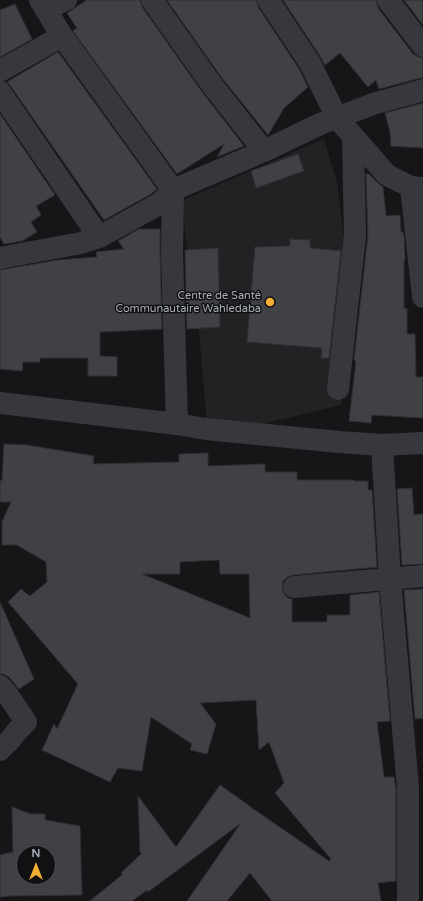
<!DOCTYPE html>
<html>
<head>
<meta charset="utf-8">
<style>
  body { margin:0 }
  #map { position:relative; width:423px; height:901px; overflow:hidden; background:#161618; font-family:"Varela Round",sans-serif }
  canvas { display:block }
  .north { position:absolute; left:16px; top:845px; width:40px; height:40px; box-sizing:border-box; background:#111113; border:1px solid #4d4f55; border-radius:50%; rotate:0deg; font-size:11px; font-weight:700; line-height:16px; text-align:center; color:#a8adb8 }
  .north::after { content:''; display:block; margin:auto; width:14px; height:18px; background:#f2b134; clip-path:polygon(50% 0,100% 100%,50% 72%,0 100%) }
</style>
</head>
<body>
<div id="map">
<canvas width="423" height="901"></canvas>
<div class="north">N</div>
</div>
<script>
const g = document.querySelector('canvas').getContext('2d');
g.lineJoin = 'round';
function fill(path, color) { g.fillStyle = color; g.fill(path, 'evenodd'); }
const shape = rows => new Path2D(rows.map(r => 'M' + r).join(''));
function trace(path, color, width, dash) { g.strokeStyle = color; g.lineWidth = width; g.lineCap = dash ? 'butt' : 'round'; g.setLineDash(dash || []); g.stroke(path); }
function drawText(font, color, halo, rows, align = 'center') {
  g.font = font + ' "Varela Round",sans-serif'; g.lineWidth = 3; g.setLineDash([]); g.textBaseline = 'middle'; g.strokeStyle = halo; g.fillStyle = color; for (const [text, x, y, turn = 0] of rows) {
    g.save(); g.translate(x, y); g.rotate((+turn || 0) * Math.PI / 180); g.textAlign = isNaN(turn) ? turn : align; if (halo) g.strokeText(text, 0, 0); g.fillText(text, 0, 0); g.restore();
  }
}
fill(shape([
  [324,139,337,182,347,263,341,405,208,437,200,342,181,201]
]), '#222225');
const building = shape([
  [87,0,140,0,142,7,202,92,244,146,217,157,224,144,177,174,73,31,77,28,67,13,71,11,76,7,87,0],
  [167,0,256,0,258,7,299,69,308,87,284,108,268,135,222,78,167,0],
  [283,0,376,0,378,8,413,54,418,57,423,58,423,78,420,78,379,89,376,80,368,87,340,53,325,65,320,56,283,0],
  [404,0,423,0,423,25,404,0],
  [15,4,32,39,0,57,0,10,15,4],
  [58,52,157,189,151,194,104,220,10,85,7,82,58,52],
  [423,103,423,148,391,146,390,132,385,113,423,103],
  [0,114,55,195,36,206,41,215,31,222,37,232,22,241,4,244,0,237,0,114],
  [298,154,304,171,256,188,251,171,298,154],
  [366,174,369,174,378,183,383,187,386,216,400,215,401,232,403,232,404,237,405,260,404,260,404,309,407,308,407,334,415,334,416,377,423,377,423,418,372,415,371,423,349,421,356,361,354,360,366,253,368,236,366,174],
  [139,229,160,229,160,254,162,329,100,332,100,356,117,357,117,376,88,376,88,358,40,358,40,362,23,362,22,371,0,369,0,270,58,260,97,257,96,252,124,249,118,241,139,229],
  [290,239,310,240,310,248,341,251,329,358,321,358,322,348,247,342,255,247,290,246,290,239],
  [218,248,220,327,187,329,185,250,218,248],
  [4,444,27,445,94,456,93,464,179,462,179,454,208,453,208,466,265,464,265,472,297,472,297,480,354,480,354,481,368,481,368,490,372,490,377,567,293,575,287,577,283,581,282,588,284,594,288,598,292,599,292,622,327,622,327,615,350,615,350,595,379,592,390,721,377,722,384,777,394,777,396,789,396,881,378,883,381,901,272,901,250,873,227,901,187,901,241,823,148,892,147,890,132,901,90,901,123,874,121,873,142,853,140,853,138,796,176,847,220,785,251,807,251,809,252,808,329,861,331,859,275,793,284,783,269,742,259,750,256,700,200,703,216,724,207,754,190,750,192,744,151,717,142,771,118,768,110,782,42,750,54,724,57,729,78,684,8,602,21,589,30,596,47,582,46,562,17,545,2,545,2,522,11,502,0,502,0,480,2,481,4,444],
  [219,560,220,574,249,574,250,618,142,574,180,574,180,562,219,560],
  [412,488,414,515,423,514,423,564,402,565,397,489,412,488],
  [423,589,423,718,415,719,404,590,423,589],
  [0,602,34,679,19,689,9,677,4,674,0,674,0,602],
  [12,807,31,814,45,814,45,820,80,826,82,895,9,896,0,897,0,855,13,852,12,807],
  [24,853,48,853,48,877,24,877,24,853]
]);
fill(building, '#404145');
trace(building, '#303034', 1);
trace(shape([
  [40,0,62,36,173,190,172,254,177,424],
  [152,0,212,85,264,151],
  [268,0,310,63,337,118,387,175,411,187,423,188],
  [388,0,423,46],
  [45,9,66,0],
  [0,71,62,36],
  [0,92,99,237],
  [411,187,423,297],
  [0,258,81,243,99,237,159,204,173,190,264,151,320,124,376,103,423,90],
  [338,389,355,236,353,136],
  [0,403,177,424,206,429,339,442,382,445,423,443],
  [382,445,390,579,408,788,408,901],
  [294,587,423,576],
  [0,686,8,695,26,722,18,730,10,740,0,750]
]), '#37383d', 22);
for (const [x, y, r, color] of [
  [270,302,5,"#f2b134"]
]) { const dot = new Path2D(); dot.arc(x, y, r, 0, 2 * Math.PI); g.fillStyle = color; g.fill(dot); trace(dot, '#111113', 1.5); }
drawText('11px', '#a8adb8', '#111113', [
  ["Centre de Santé",261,296],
  ["Communautaire Wahledaba",261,309]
], 'right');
</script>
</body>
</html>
